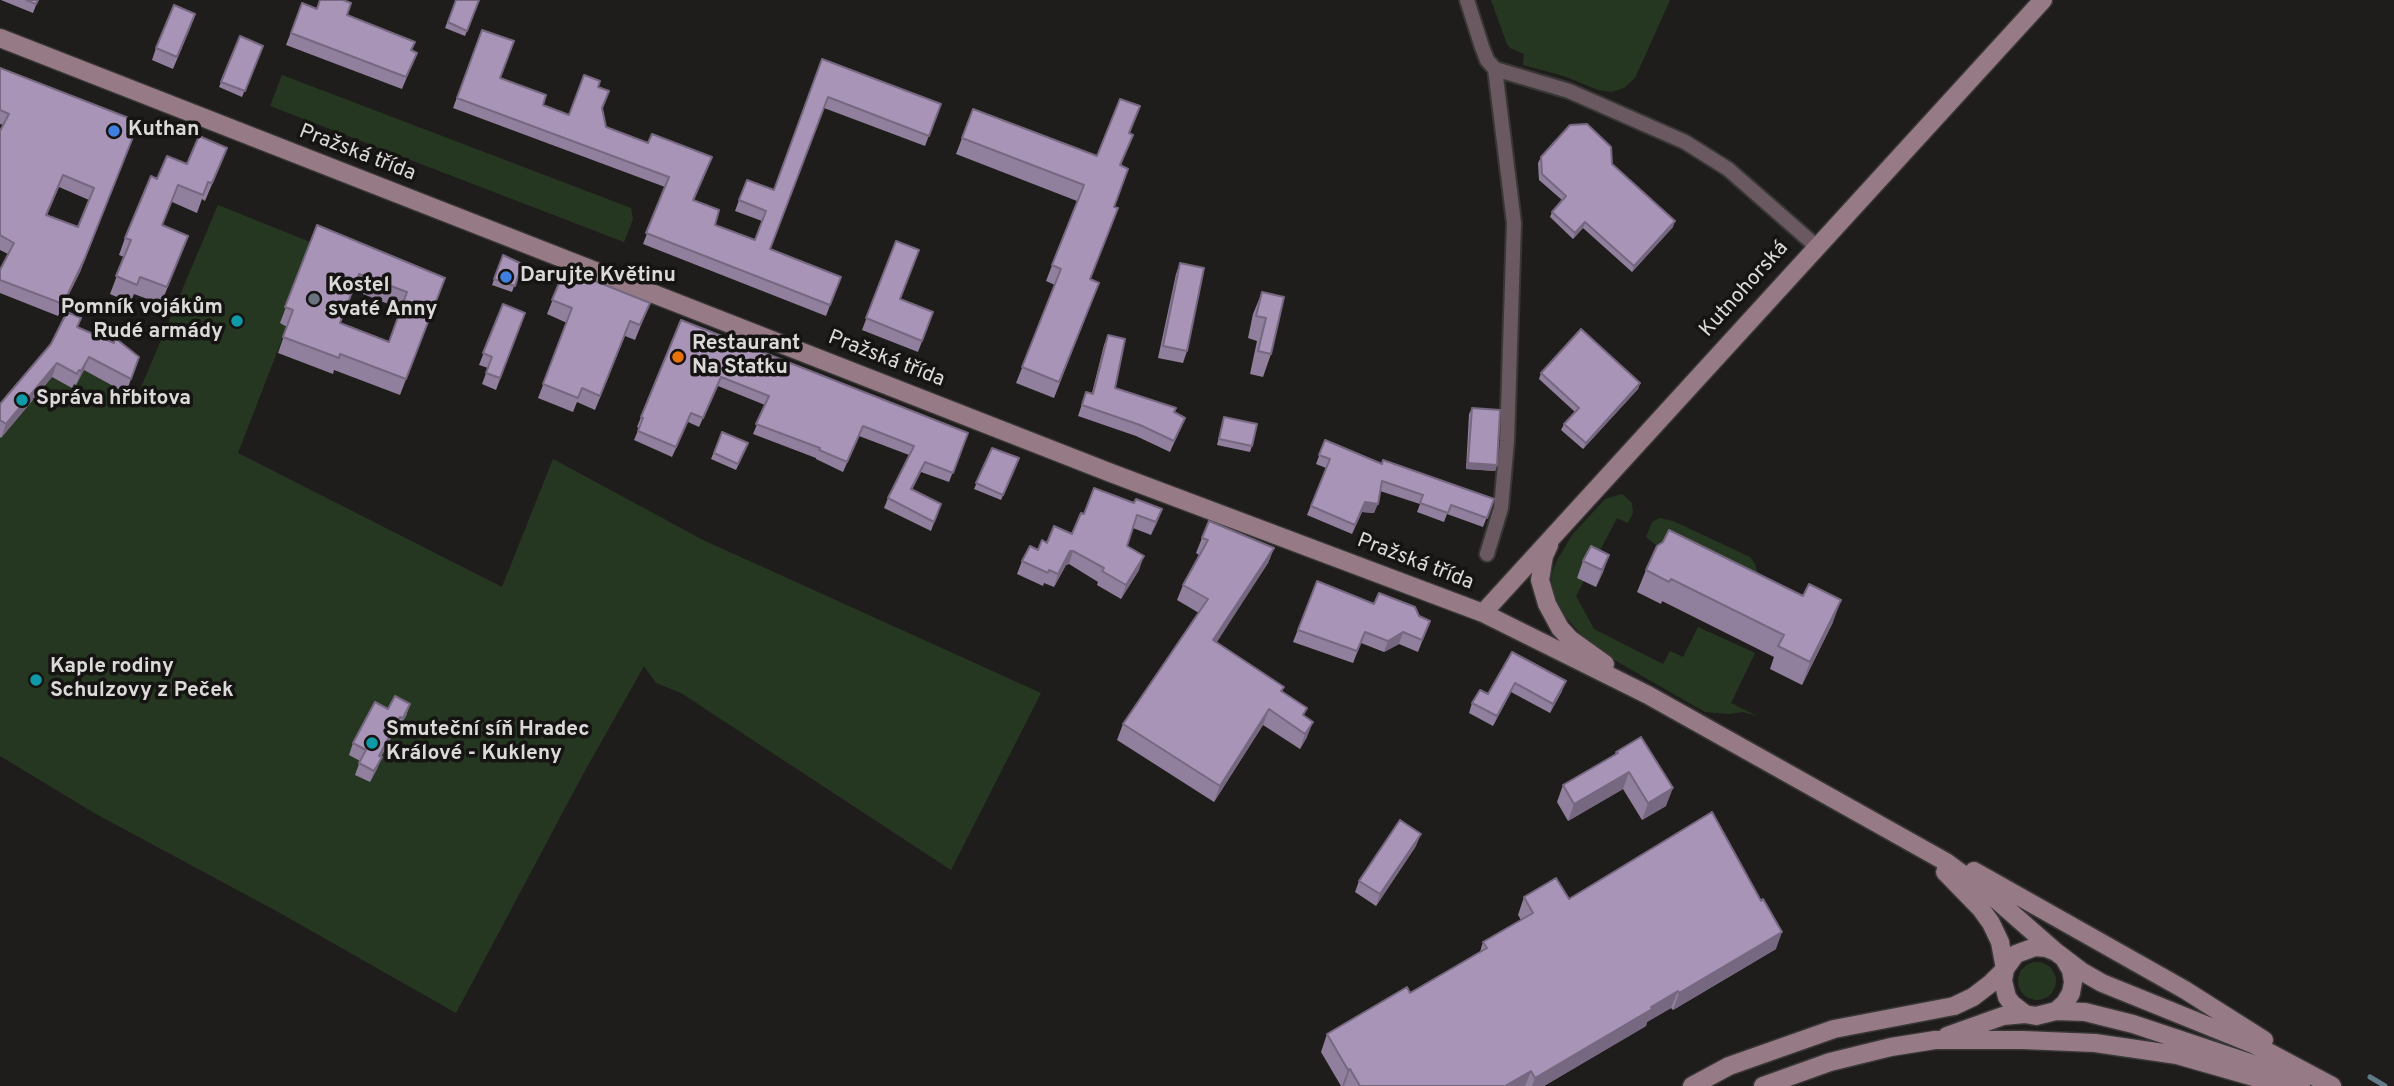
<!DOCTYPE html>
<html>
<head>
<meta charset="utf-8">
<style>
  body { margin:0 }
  canvas { display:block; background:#1f1d1b }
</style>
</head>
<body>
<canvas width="2394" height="1086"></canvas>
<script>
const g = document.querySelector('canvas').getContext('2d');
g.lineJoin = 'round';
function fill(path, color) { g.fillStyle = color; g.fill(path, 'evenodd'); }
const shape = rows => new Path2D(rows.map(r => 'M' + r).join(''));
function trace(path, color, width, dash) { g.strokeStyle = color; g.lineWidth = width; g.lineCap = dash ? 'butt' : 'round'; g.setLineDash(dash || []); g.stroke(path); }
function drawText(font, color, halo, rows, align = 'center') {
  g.font = font + ' Overpass,sans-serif'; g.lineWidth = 7; g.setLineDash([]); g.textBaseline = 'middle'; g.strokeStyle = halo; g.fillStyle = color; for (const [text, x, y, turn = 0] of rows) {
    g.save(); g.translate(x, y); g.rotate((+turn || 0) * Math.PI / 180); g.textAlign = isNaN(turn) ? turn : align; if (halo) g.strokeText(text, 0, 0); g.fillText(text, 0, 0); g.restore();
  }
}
fill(shape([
  [1491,0,1670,0,1635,78,1624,88,1611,92,1598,90,1564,76,1523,65,1524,54,1510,48,1507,44],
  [282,75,631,208,633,219,624,242,270,106],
  [218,205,310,242,285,325,286,329,238,453,502,587,553,459,703,540,1041,693,951,870,681,693,656,683,644,666,582,776,456,1013,280,913,96,814,0,756,0,412,51,352,137,397],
  [1622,494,1632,503,1633,513,1628,523,1617,518,1576,596,1594,629,1663,664,1670,651,1683,657,1698,627,1755,653,1731,703,1757,716,1743,712,1729,714,1705,712,1604,654,1588,642,1563,614,1552,589,1551,576,1556,562,1572,535,1605,499],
  [1660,518,1673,521,1750,557,1755,564,1759,578,1752,592,1656,545,1646,537,1652,522],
  '2018 981a19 19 0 1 1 38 0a19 19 0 1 1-38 0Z'
]), '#263721');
trace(shape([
  [2370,1077,2385,1086]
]), '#617a88', 5);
const street = shape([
  [1467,0,1482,47,1487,60,1495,69,1569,91,1685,142,1728,169,1816,246],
  [1487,554,1501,508,1507,441,1514,223,1495,69]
]);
const secondary = shape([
  [0,38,1111,473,1483,613,1648,695,1946,862,1991,895,2056,952],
  [1549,545,1544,556,1540,580,1547,604,1560,628,1570,639,1605,664],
  [1483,613,2043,0],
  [1974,871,2185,990,2264,1040],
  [1945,872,1981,909,1991,923,2000,942,2005,969,2003,981,2007,997,2012,1004,2025,1014],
  [2056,1011,2085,1012,2133,1024,2250,1063,2301,1086],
  [1947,1036,2003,1016,2025,1014,2036,1016,2056,1011,2065,1003,2071,993,2073,982,2071,970,2065,960],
  [1692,1086,1729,1066,1834,1029,1954,1006,1973,997,1990,984,2005,969,2016,954,2035,947,2046,948,2056,952,2081,971,2102,983,2255,1045,2332,1086],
  [1763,1086,1830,1062,1891,1047,1935,1040,2023,1040,2095,1043,2177,1055,2285,1086]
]);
trace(street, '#393736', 18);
trace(secondary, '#393736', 21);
trace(street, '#6a5960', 14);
trace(secondary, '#967a86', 18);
fill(shape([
  [1,0,38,0,33,13],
  [456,0,479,0,465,36,445,28],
  [302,3,317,9,347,15,417,53,402,89,286,45],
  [191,26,173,69,152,60,156,48],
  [482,30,500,78,543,105,569,115,598,87,606,127,708,167,694,200,715,225,755,240,762,221,735,211,739,200,774,190,822,59,941,104,925,146,824,108,770,249,841,277,826,316,643,244,665,187,453,108],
  [240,36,263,46,242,97,219,87],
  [0,68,139,122,80,272,58,316,0,293,0,270,8,254,0,250,0,131,3,125,0,124],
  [59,187,89,200,78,227,47,215],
  [973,109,1097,156,1130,133,1121,166,1112,225,1090,279,1099,283,1054,398,1016,383,1055,285,1046,281,1077,201,956,154],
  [1541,157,1612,164,1673,227,1632,272,1583,228,1573,239,1550,217,1552,212,1562,200,1539,180,1538,163],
  [187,164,220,165,205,201,202,199,197,213,172,202,162,225,188,236,161,304,134,294,130,303,110,294,124,257,119,255,125,238,157,179],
  [317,225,445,278,400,395,334,370,333,374,278,353,287,327,280,323],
  [353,290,401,309,389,342,340,323],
  [896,241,900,299,933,312,918,352,862,330],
  [503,255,522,264,512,292,492,285],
  [1180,263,1187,351,1183,363,1158,358,1176,274],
  [565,269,650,303,635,340,625,336,595,410,577,402,573,412,538,398,567,323,547,314],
  [1262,292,1271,354,1263,377,1250,374,1257,341,1248,338,1253,314],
  [503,304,525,313,496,390,482,384,488,368,479,365],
  [681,320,968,433,949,482,921,472,912,490,941,504,931,531,884,508,888,498,909,455,859,436,843,472,816,459,816,458,753,434,765,405,718,386,699,427,688,422,672,457,634,440,639,428,637,427,641,417],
  [78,327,139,357,126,393,84,370,76,385,74,384,72,388,52,377,1,438,0,437,0,404],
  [1108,335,1115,388,1175,412,1185,418,1170,452,1136,436,1078,416,1086,392,1092,393,1104,345],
  [1541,373,1640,383,1638,389,1583,449,1561,430,1564,424,1575,412,1539,379],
  [1472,408,1497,465,1495,471,1466,469,1469,414],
  [1224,417,1252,446,1250,452,1217,445],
  [722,432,746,449,736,470,711,459],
  [1325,440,1382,464,1494,499,1483,527,1447,514,1444,522,1417,512,1420,504,1380,491,1374,513,1362,512,1352,534,1307,515,1326,468,1316,464],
  [992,448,1017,464,1001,500,974,489],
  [1134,503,1162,509,1151,535,1133,528,1127,546,1139,570,1121,599,1097,585,1098,582,1069,564,1066,565,1054,587,1044,583,1043,586,1017,574,1022,561,1047,543,1072,534],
  [1202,538,1274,548,1268,563,1216,642,1284,687,1282,692,1304,716,1307,737,1300,749,1263,725,1214,802,1117,740,1123,724,1199,613,1177,600,1183,585,1199,555,1196,553],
  [1609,555,1603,572,1596,587,1577,578,1583,561],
  [1646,570,1803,596,1833,622,1802,685,1770,669,1774,657,1662,601,1661,604,1637,592],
  [1317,581,1374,604,1419,616,1430,621,1418,652,1399,644,1384,652,1361,643,1353,663,1293,642],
  [1512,652,1562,691,1550,713,1511,692,1493,726,1469,713,1472,703,1488,694],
  [410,704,406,716,398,730,396,729,381,757,377,769,370,782,355,775,360,761,349,755,353,743,388,709],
  [1616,752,1666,806,1642,820,1623,789,1568,821,1557,802,1563,785,1615,755],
  [1416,846,1376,906,1355,892,1359,881],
  [1524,897,1569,899,1776,949,1673,1010,1671,1008,1647,1022,1646,1026,1544,1086,1341,1086,1321,1052,1327,1034,1410,993,1480,952,1483,942,1521,920,1518,915]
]), '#907f9d');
fill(shape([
  [134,134,80,272,58,316,63,304],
  [1675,221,1673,227,1632,272,1634,266],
  [1585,222,1583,228,1573,239,1575,233],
  [89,357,84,370,76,385,81,371],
  [57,363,52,377,1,438,6,424],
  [1640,383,1638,389,1583,449,1586,443],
  [1468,463,1497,465,1495,471,1466,469],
  [1365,502,1378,504,1374,513,1362,512,1352,534],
  [1162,509,1157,523,1151,535,1156,522],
  [1274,548,1268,563,1208,656,1213,640],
  [1070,551,1073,551,1069,564,1066,565,1054,587,1058,574],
  [1609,555,1603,572,1596,587,1602,570],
  [1144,556,1139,570,1121,599,1126,585],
  [1841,600,1833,622,1802,685,1810,662],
  [1403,632,1399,644,1384,652,1388,641],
  [1566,681,1562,691,1550,713,1553,704],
  [1515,683,1511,692,1493,726,1497,716],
  [410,704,406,716,398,730,403,718],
  [1269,709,1263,725,1214,802,1220,786],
  [400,717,396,729,375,767,379,756],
  [1313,722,1307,737,1300,749,1305,734],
  [382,757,377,769,370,782,374,771],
  [1629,772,1623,789,1568,821,1574,804],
  [1673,788,1666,806,1642,820,1648,803],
  [1421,834,1416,846,1376,906,1380,894],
  [1782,932,1776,949,1673,1010,1679,993],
  [1678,991,1671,1008,1647,1022,1646,1026,1544,1086,1532,1086,1535,1078],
  [1350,1069,1344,1086,1342,1086,1348,1070],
  [1531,1071,1525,1086,1505,1086]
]), '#766880');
const building = shape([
  [26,0,38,0,36,4,26,0],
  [320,0,343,0,351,3,347,15,415,42,411,50,417,53,406,77,291,33,302,3,317,9,320,0],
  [456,0,479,0,467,31,448,22,456,0],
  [174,5,195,14,177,57,156,48,174,5],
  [482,30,514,41,500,78,546,95,543,105,569,115,584,75,600,81,598,87,609,91,602,108,606,127,648,143,652,134,712,157,693,200,719,210,715,225,755,240,766,211,739,200,747,180,774,190,822,59,941,104,929,136,828,97,770,249,841,277,830,305,646,233,669,177,457,98,482,30],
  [240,36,263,46,245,91,221,82,240,36],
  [0,68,139,122,84,260,63,304,0,280,0,270,14,243,0,235,0,131,9,114,0,110,0,68],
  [63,175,94,188,78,227,46,215,63,175],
  [1120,99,1140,106,1129,133,1133,135,1120,165,1128,169,1114,207,1118,208,1090,279,1099,283,1059,382,1022,367,1061,269,1052,265,1084,185,962,138,973,109,1097,156,1120,99],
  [1587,124,1611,147,1612,164,1675,221,1634,266,1585,222,1575,233,1552,212,1566,196,1542,174,1541,157,1570,125,1587,124],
  [199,136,227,148,212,183,208,182,203,195,178,185,162,225,188,236,167,287,140,277,137,285,116,276,131,240,125,238,151,176,157,179,167,156,187,164,199,136],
  [317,225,445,278,406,379,340,354,339,358,283,337,293,310,285,307,317,225],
  [359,274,407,292,389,342,340,323,359,274],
  [896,241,919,250,900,299,933,312,922,341,866,318,896,241],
  [503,255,522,264,515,286,494,279,503,255],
  [1180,263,1204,268,1187,351,1163,346,1180,263],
  [565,269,650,303,640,325,630,321,600,396,582,388,578,398,543,384,572,308,552,300,565,269],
  [1262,292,1284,297,1271,354,1258,351,1266,318,1256,316,1262,292],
  [503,304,525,313,500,378,486,373,492,357,483,353,503,304],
  [67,312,81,318,77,327,114,343,115,338,139,357,131,379,89,357,81,371,79,370,77,374,57,363,6,424,0,420,0,404,51,344,67,312],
  [681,320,968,433,953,473,925,462,911,489,941,504,934,522,888,498,914,446,863,426,847,462,819,450,820,448,756,424,769,396,721,377,703,418,691,413,676,447,638,431,643,418,641,417,681,320],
  [1581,329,1640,383,1586,443,1564,424,1579,408,1541,373,1581,329],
  [1108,335,1125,339,1115,388,1176,408,1174,412,1185,418,1174,441,1140,425,1082,405,1086,392,1093,394,1108,335],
  [1472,408,1500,410,1497,465,1468,463,1472,408],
  [1224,417,1257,424,1252,446,1219,439,1224,417],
  [722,432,748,443,738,464,714,453,722,432],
  [1325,440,1382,464,1383,460,1494,499,1487,518,1451,505,1448,513,1420,503,1423,495,1382,481,1378,504,1365,502,1355,525,1311,506,1330,459,1319,455,1325,440],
  [992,448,1019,458,1003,495,976,483,992,448],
  [1094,488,1134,503,1136,499,1162,509,1156,522,1137,515,1127,546,1144,556,1126,585,1102,571,1104,568,1073,551,1070,551,1058,574,1049,570,1048,573,1022,561,1030,546,1038,550,1042,540,1047,543,1054,526,1072,534,1081,513,1084,514,1094,488],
  [1209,521,1274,548,1213,640,1284,687,1281,691,1307,708,1303,715,1313,722,1305,734,1269,709,1220,786,1123,724,1208,599,1183,585,1208,540,1202,538,1209,521],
  [1669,530,1803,596,1809,584,1841,600,1810,662,1778,646,1784,635,1671,579,1669,582,1646,570,1657,546,1663,542,1669,530],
  [1591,546,1609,555,1602,570,1583,561,1591,546],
  [1317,581,1374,604,1379,593,1415,607,1419,616,1430,621,1422,640,1403,632,1388,641,1365,632,1357,651,1298,630,1317,581],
  [1512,652,1566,681,1553,704,1515,683,1497,716,1472,703,1480,690,1488,694,1512,652],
  [395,696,410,704,403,718,400,717,379,756,382,757,374,771,359,763,366,750,353,743,375,702,388,709,395,696],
  [1641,737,1673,788,1648,803,1629,772,1574,804,1563,785,1618,753,1616,752,1641,737],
  [1712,812,1761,901,1763,899,1782,932,1679,993,1678,991,1651,1007,1652,1009,1535,1078,1531,1071,1505,1086,1360,1086,1350,1069,1348,1070,1327,1034,1407,987,1410,993,1487,948,1483,942,1533,913,1524,897,1556,878,1569,899,1712,812],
  [1400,820,1421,834,1380,894,1359,881,1400,820]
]);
fill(building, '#a894b7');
trace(building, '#766880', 2);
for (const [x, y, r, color] of [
  [114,131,7,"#3f7fe0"],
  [506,277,7,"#3f7fe0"],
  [314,299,7,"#6b7280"],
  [237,321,7,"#0f9aa8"],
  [678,357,7,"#e8710a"],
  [22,400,7,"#0f9aa8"],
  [36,680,7,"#0f9aa8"],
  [372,743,7,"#0f9aa8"]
]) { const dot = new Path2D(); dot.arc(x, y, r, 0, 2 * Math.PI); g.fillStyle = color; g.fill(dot); trace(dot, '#161412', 2.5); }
drawText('bold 21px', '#dcdad9', '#161412', [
  ["Kuthan",128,131],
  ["Darujte Květinu",520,277],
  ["Kostel",328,287],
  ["svaté Anny",328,311],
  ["Pomník vojákům",223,309,"right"],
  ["Rudé armády",223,333,"right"],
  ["Restaurant",692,345],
  ["Na Statku",692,369],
  ["Správa hřbitova",36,400],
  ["Kaple rodiny",50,668],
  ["Schulzovy z Peček",50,692],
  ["Smuteční síň Hradec",386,731],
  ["Králové - Kukleny",386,755]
], 'left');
drawText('21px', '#dcdad9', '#161412', [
  ["Pražská třída",357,154,21],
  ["Kutnohorská",1745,290,-48],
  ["Pražská třída",886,360,21],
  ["Pražská třída",1415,563,21]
]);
</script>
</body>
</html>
